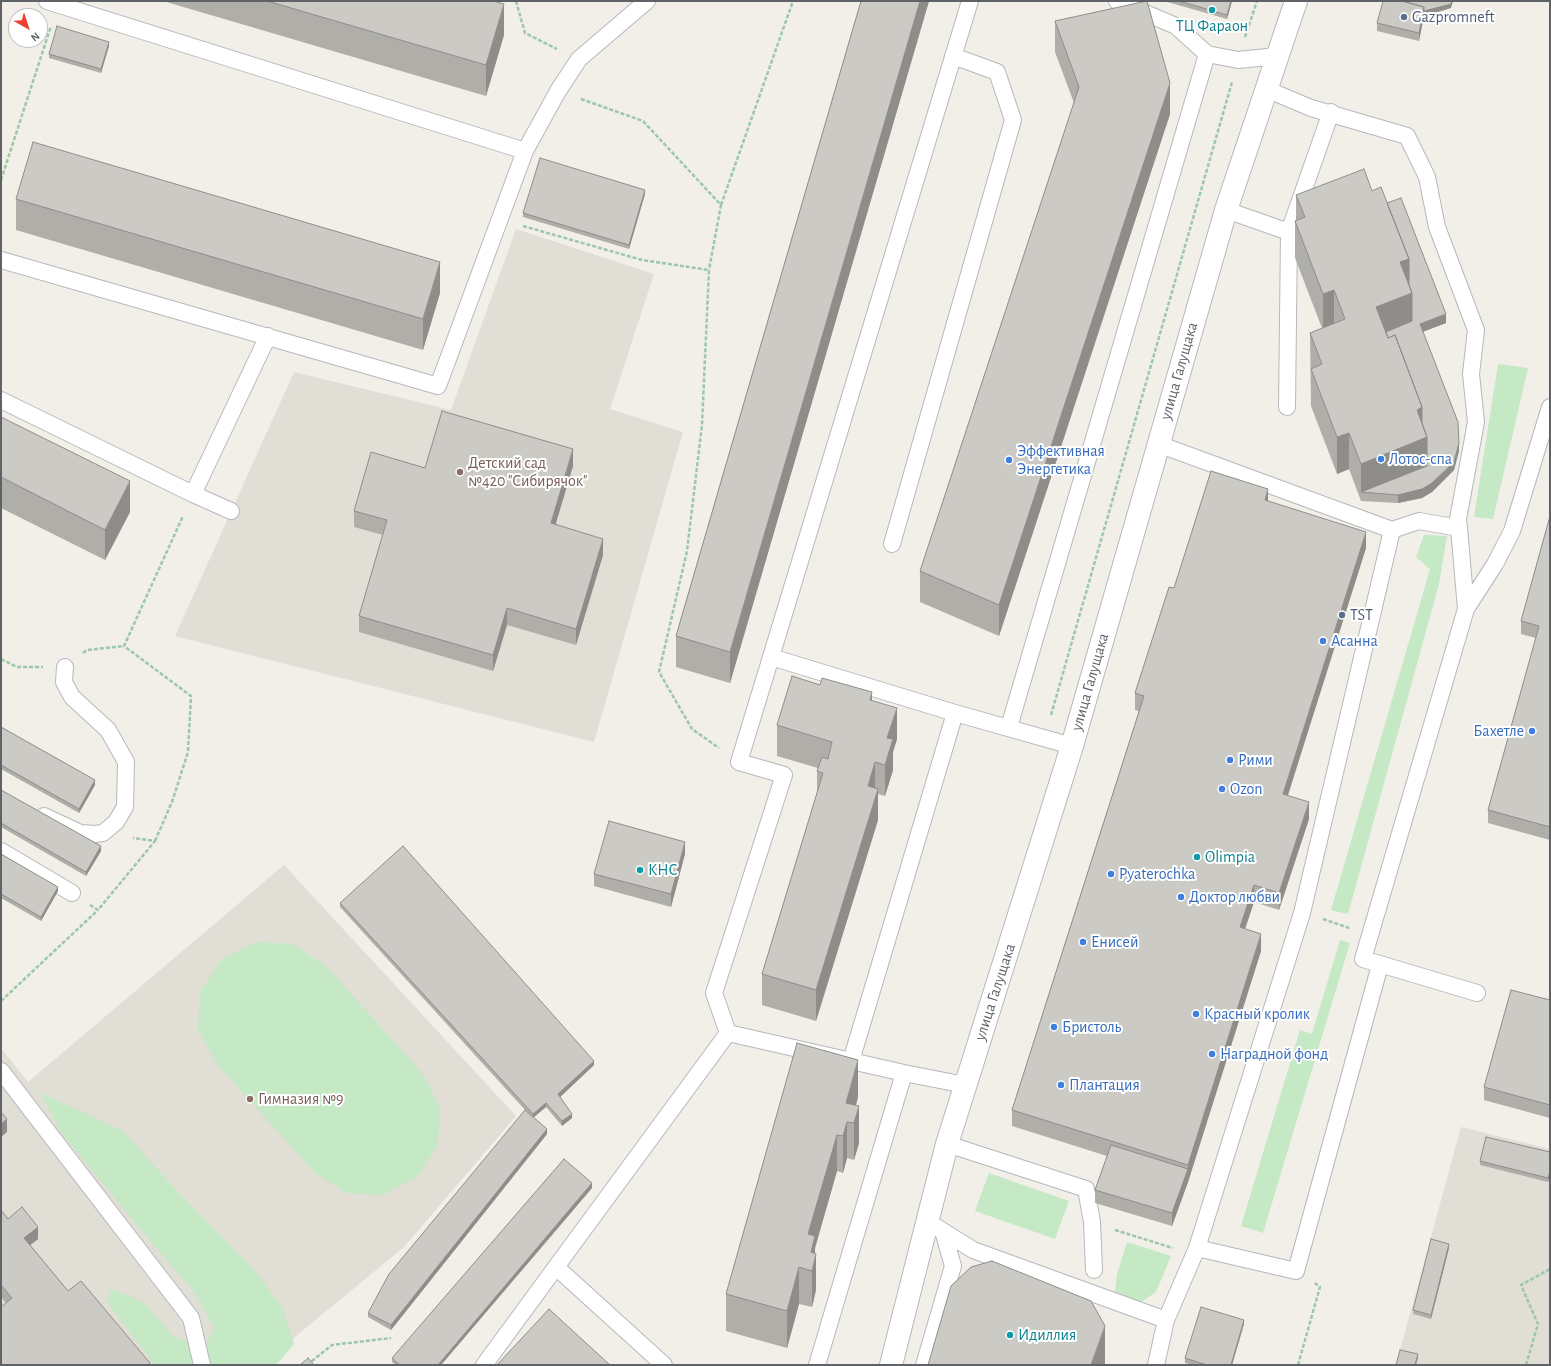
<!DOCTYPE html>
<html>
<head>
<meta charset="utf-8">
<style>
  body { margin:0 }
  #map { position:relative; width:1551px; height:1366px; overflow:hidden; background:#f1efe8; font-family:"Alegreya Sans",sans-serif }
  canvas { display:block }
  .frame { position:absolute; inset:0; border:2px solid #5f6368; pointer-events:none }
  .north { position:absolute; left:8px; top:8px; width:40px; height:40px; box-sizing:border-box; background:#fff; border:1px solid #bfc1c3; border-radius:50%; rotate:141deg; font-size:11px; font-weight:700; line-height:16px; text-align:center; color:#5f6368 }
  .north::after { content:''; display:block; margin:auto; width:14px; height:18px; background:#ea4335; clip-path:polygon(50% 0,100% 100%,50% 72%,0 100%) }
</style>
</head>
<body>
<div id="map">
<canvas width="1551" height="1366"></canvas>
<div class="frame"></div>
<div class="north">N</div>
</div>
<script>
const g = document.querySelector('canvas').getContext('2d');
g.lineJoin = 'round';
function fill(path, color) { g.fillStyle = color; g.fill(path, 'evenodd'); }
const shape = rows => new Path2D(rows.map(r => 'M' + r).join(''));
function trace(path, color, width, dash) { g.strokeStyle = color; g.lineWidth = width; g.lineCap = dash ? 'butt' : 'round'; g.setLineDash(dash || []); g.stroke(path); }
function drawText(font, color, halo, rows, align = 'center') {
  g.font = font + ' "Alegreya Sans",sans-serif'; g.lineWidth = 4; g.setLineDash([]); g.textBaseline = 'middle'; g.strokeStyle = halo; g.fillStyle = color; for (const [text, x, y, turn = 0] of rows) {
    g.save(); g.translate(x, y); g.rotate((+turn || 0) * Math.PI / 180); g.textAlign = isNaN(turn) ? turn : align; if (halo) g.strokeText(text, 0, 0); g.fillText(text, 0, 0); g.restore();
  }
}
fill(shape([
  [516,229,654,274,610,409,683,432,594,742,175,636,294,372,451,410],
  [284,865,516,1116,404,1247,261,1365,1,1365,1,1048,28,1082],
  [1461,1127,1550,1149,1550,1365,1396,1365]
]), '#e1ded6');
fill(shape([
  [1498,364,1528,368,1493,519,1474,517],
  [1424,535,1447,536,1439,584,1348,914,1331,910,1430,569,1416,557],
  [1340,940,1350,943,1263,1233,1241,1226,1300,1030,1312,1034],
  [255,942,292,944,325,965,423,1074,440,1108,438,1145,417,1177,383,1195,346,1193,314,1172,216,1063,198,1029,200,992,221,960],
  [41,1093,123,1131,176,1190,254,1269,283,1309,294,1344,276,1365,155,1365,108,1304,110,1289,132,1297,145,1304,175,1338,206,1344,214,1328,194,1292,151,1242,60,1131],
  [989,1173,1069,1201,1055,1239,975,1211],
  [1127,1242,1171,1256,1156,1292,1141,1302,1115,1293,1117,1274]
]), '#c5e8c5');
const service = shape([
  [47,1,525,151],
  [970,1,771,657,955,713,1072,746],
  [1117,1,1176,26,1207,54,1238,60,1277,56],
  [1226,210,1289,232,1287,407],
  [1289,232,1331,112],
  [1,260,438,386,525,151,558,91,579,59,647,1],
  [1,400,193,494,268,336],
  [1158,444,1392,530,1419,521,1459,528,1458,519,1476,422,1471,374,1476,330,1437,227,1427,177,1407,136,1311,108,1266,89],
  [193,494,231,511],
  [1459,528,1466,609,1363,959,1477,993],
  [892,544,1013,120,997,72,953,56],
  [1466,609,1495,564,1512,531,1550,407],
  [1009,727,1207,54],
  [44,816,80,833,95,834,103,833,116,822,125,807,126,762,108,730,72,697,64,682,65,667],
  [1,851,72,893],
  [728,1033,714,993,784,775,739,762,771,657],
  [851,1061,955,713],
  [1,1071,191,1318,202,1365],
  [947,1144,1086,1189,1092,1222,1094,1270],
  [927,1221,973,1250,1166,1320],
  [1197,1248,1296,1271,1380,965],
  [556,1267,664,1365],
  [484,1365,728,1033,904,1073,965,1085],
  [817,1365,904,1073],
  [924,1365,953,1266,943,1231],
  [1156,1365,1166,1320,1197,1248,1302,913,1392,530]
]);
const minor = shape([
  [891,1365,947,1144,1072,746,1226,210,1296,1]
]);
trace(service, '#b5b8bc', 18);
trace(minor, '#b5b8bc', 24);
trace(shape([
  [516,1,525,33,557,49],
  [1245,37,1257,1],
  [581,99,643,121,721,205,709,270],
  [1,180,51,26],
  [721,205,793,1],
  [523,226,642,260,709,270,702,425,687,551,659,672,692,729,719,748],
  [83,653,87,650,124,646],
  [1,659,17,667,43,667],
  [1051,715,1232,82],
  [155,841,172,802,188,752,191,696,124,646,183,516],
  [90,905,98,910,155,841,133,838],
  [1323,919,1349,928],
  [1,1001,98,910],
  [1115,1230,1173,1248],
  [307,1365,332,1345,391,1338],
  [1298,1365,1320,1287,1315,1283],
  [1526,1365,1538,1324,1521,1285,1550,1269]
]), '#9cc7a9', 2.5, [4, 2]);
trace(service, '#fff', 16);
trace(minor, '#fff', 22);
fill(shape([
  [163,1,493,1,504,35,486,96],
  [861,1,929,1,730,683,676,667,676,636],
  [1164,1,1232,1,1227,19],
  [1451,8,1424,16,1419,41,1377,31,1377,23],
  [1055,21,1170,114,999,636,920,602,920,571,1074,103,1055,52],
  [109,46,101,73,49,58,49,54],
  [1372,191,1387,203,1446,323,1422,332,1459,451,1454,470,1432,492,1422,498,1398,503,1361,501,1349,469,1337,474,1311,406,1310,333,1322,328,1295,258,1295,221,1296,221,1296,195],
  [645,194,629,249,523,217,523,213],
  [16,199,440,293,423,350,16,230],
  [1,417,130,512,105,560,1,508],
  [573,466,555,525,603,555,576,645,507,625,493,671,359,632,359,616,383,535,354,527,354,511,425,468],
  [1268,501,1366,548,1287,796,1309,819,1279,910,1254,902,1245,929,1261,951,1188,1182,1172,1226,1095,1203,1095,1190,1107,1156,1012,1126,1012,1110,1139,711,1135,710,1135,693,1174,588],
  [1550,516,1550,840,1488,823,1488,810,1536,638,1521,634,1521,621],
  [872,700,897,739,893,752,893,770,885,796,878,794,878,820,816,1021,762,1005,762,974,817,793,817,771,818,768,777,756,777,725],
  [1,727,95,785,79,813,1,769],
  [1,790,101,851,86,876,1,827],
  [1,854,58,891,41,921,1,898],
  [685,854,671,907,594,886,594,874],
  [340,903,594,1065,560,1097,572,1118,562,1126,546,1107,533,1117,547,1134,391,1330,368,1317,368,1313,526,1111,340,907],
  [1550,1000,1550,1118,1484,1100,1484,1087],
  [858,1097,856,1105,859,1143,854,1160,847,1158,843,1173,837,1171,815,1248,816,1290,812,1307,799,1304,787,1348,726,1331,726,1294],
  [1550,1152,1550,1175,1548,1182,1480,1165,1480,1161],
  [592,1188,441,1365,396,1365,392,1362,392,1358],
  [1,1210,8,1219,38,1239,30,1245,68,1291,150,1365,6,1303,1,1297],
  [1449,1248,1431,1319,1413,1314,1413,1310],
  [1244,1324,1232,1365,1193,1365,1185,1363,1185,1358]
]), '#afaea9');
fill(shape([
  [920,1,929,1,730,683,730,652],
  [1231,1,1232,1,1227,19,1227,15],
  [1452,1,1453,1,1451,8,1424,16,1419,41,1419,33,1424,7],
  [504,4,504,35,486,96,486,65],
  [109,42,109,46,101,73,101,69],
  [1170,83,1170,114,999,636,999,605],
  [645,190,645,194,629,249,629,245],
  [1409,259,1412,293,1412,330,1379,343,1376,307,1400,262],
  [440,262,440,293,423,350,423,319],
  [1334,290,1334,327,1323,331,1323,294],
  [1446,314,1446,323,1420,333,1420,324],
  [1422,407,1427,437,1427,474,1361,492,1361,464,1417,410],
  [1349,433,1349,469,1337,474,1337,437],
  [1459,443,1459,451,1454,470,1432,492,1422,498,1398,503,1398,495],
  [573,449,573,466,551,540,551,523],
  [130,481,130,512,105,560,105,530],
  [1268,489,1268,505,1265,500],
  [1366,532,1366,548,1283,811,1283,794],
  [603,539,603,555,576,645,576,629],
  [507,608,507,625,493,671,493,655],
  [872,692,872,723,870,700],
  [897,708,897,739,893,752,893,770,885,796,885,765,887,738],
  [875,762,875,793,868,786],
  [95,780,95,785,79,813,79,809],
  [878,789,878,820,816,1021,816,990],
  [1309,802,1309,819,1279,910,1279,893],
  [685,842,685,854,671,907,671,894],
  [101,846,101,851,86,876,86,872],
  [1254,885,1254,902,1240,944,1240,927],
  [58,887,58,891,41,921,41,917],
  [1261,934,1261,951,1188,1182,1172,1226,1172,1213,1188,1169,1188,1165],
  [858,1060,858,1097,851,1123,847,1122,847,1158,843,1173,843,1136,846,1103],
  [594,1061,594,1065,558,1099,558,1094],
  [546,1103,546,1107,533,1118,533,1114],
  [859,1106,859,1143,854,1160,854,1123],
  [572,1114,572,1118,562,1126,562,1121],
  [7,1119,7,1132,1,1137,1,1124],
  [547,1129,547,1134,391,1330,391,1325],
  [837,1135,837,1171,815,1248,815,1258,816,1254,816,1290,812,1307,812,1271,811,1263,808,1271,808,1234],
  [1550,1171,1550,1175,1548,1182,1548,1178],
  [592,1183,592,1188,441,1365,438,1365],
  [38,1227,38,1239,24,1250,24,1238],
  [1449,1244,1449,1248,1431,1319,1431,1315],
  [799,1267,799,1304,787,1348,787,1311],
  [1244,1320,1244,1324,1232,1365,1231,1365],
  [1105,1326,1105,1365,1091,1365],
  [1418,1354,1418,1358,1416,1365,1415,1365]
]), '#8f8d8a');
const building = shape([
  [267,1,493,1,504,4,486,65,267,1],
  [861,1,920,1,730,652,676,636,861,1],
  [1147,1,1170,83,999,605,920,571,1079,87,1055,21,1147,1],
  [1179,1,1231,1,1227,15,1179,1],
  [1383,1,1402,1,1424,7,1419,33,1377,23,1383,1],
  [1402,1,1452,1,1451,4,1424,11,1424,7,1402,1],
  [57,26,109,42,101,69,49,54,57,26],
  [33,142,440,262,423,319,16,199,33,142],
  [540,158,645,190,629,245,523,213,540,158],
  [1364,169,1372,191,1381,187,1409,259,1400,262,1412,293,1376,307,1388,338,1395,335,1422,407,1417,410,1427,437,1361,464,1349,433,1337,437,1311,369,1322,364,1310,333,1345,319,1334,290,1323,294,1295,221,1305,217,1296,195,1364,169],
  [1401,198,1446,314,1420,324,1458,422,1459,443,1454,462,1432,483,1422,489,1398,495,1361,492,1427,466,1427,437,1422,423,1422,407,1395,335,1388,338,1386,332,1412,321,1412,293,1409,285,1409,259,1387,203,1401,198],
  [442,411,573,449,551,523,603,539,576,629,507,608,493,655,359,616,387,520,354,511,371,452,425,468,442,411],
  [1,417,130,481,105,530,1,477,1,417],
  [1211,471,1268,489,1265,500,1366,532,1283,794,1309,802,1279,893,1254,885,1240,927,1261,934,1188,1165,1012,1110,1144,696,1135,693,1169,587,1174,588,1211,471],
  [1550,516,1550,827,1488,810,1539,626,1521,621,1550,516],
  [792,676,820,685,822,678,872,692,870,700,897,708,887,738,893,739,885,765,875,762,868,786,878,789,816,990,762,974,823,773,817,771,822,757,828,759,832,742,777,725,792,676],
  [1,727,95,780,79,809,1,765,1,727],
  [1,790,101,846,86,872,1,823,1,790],
  [609,821,685,842,671,894,594,874,609,821],
  [403,846,594,1061,558,1094,572,1114,562,1121,546,1103,533,1114,340,903,403,846],
  [1,854,58,887,41,917,1,894,1,854],
  [1511,990,1550,1000,1550,1105,1484,1087,1511,990],
  [797,1043,858,1060,846,1103,859,1106,854,1123,847,1122,843,1136,837,1135,808,1234,815,1236,811,1252,816,1254,812,1271,799,1267,787,1311,726,1294,797,1043],
  [525,1110,547,1129,391,1325,368,1313,389,1274,525,1110],
  [1,1112,7,1119,1,1124,1,1112],
  [1486,1137,1550,1152,1550,1171,1548,1178,1480,1161,1486,1137],
  [1111,1145,1188,1169,1172,1213,1095,1190,1111,1145],
  [564,1159,592,1183,438,1365,400,1365,392,1358,564,1159],
  [22,1207,38,1227,24,1238,68,1291,81,1281,150,1363,148,1365,1,1365,1,1307,12,1298,1,1285,1,1210,8,1219,22,1207],
  [1431,1239,1449,1244,1431,1315,1413,1310,1431,1239],
  [992,1261,1091,1301,1105,1326,1091,1365,928,1365,951,1286,971,1267,992,1261],
  [1201,1307,1244,1320,1231,1365,1207,1365,1185,1358,1201,1307],
  [549,1309,610,1365,497,1365,549,1309],
  [1400,1350,1418,1354,1415,1365,1396,1365,1400,1350],
  [308,1358,314,1365,300,1365,308,1358]
]);
fill(building, '#cccac5');
trace(building, '#8f8d8a', 1);
for (const [x, y, r, color] of [
  [1212,10,4,"#0f9aa8"],
  [1404,17,4,"#5c6f8a"],
  [1381,459,4,"#3f7fe0"],
  [1009,460,4,"#3f7fe0"],
  [460,472,4,"#8d6e63"],
  [1342,615,4,"#5c6f8a"],
  [1323,641,4,"#3f7fe0"],
  [1532,731,4,"#3f7fe0"],
  [1230,760,4,"#3f7fe0"],
  [1222,789,4,"#3f7fe0"],
  [1197,857,4,"#0f9aa8"],
  [640,870,4,"#0f9aa8"],
  [1111,874,4,"#3f7fe0"],
  [1181,897,4,"#3f7fe0"],
  [1083,942,4,"#3f7fe0"],
  [1196,1014,4,"#3f7fe0"],
  [1054,1027,4,"#3f7fe0"],
  [1212,1054,4,"#3f7fe0"],
  [1061,1085,4,"#3f7fe0"],
  [250,1099,4,"#8d6e63"],
  [1010,1335,4,"#0f9aa8"]
]) { const dot = new Path2D(); dot.arc(x, y, r, 0, 2 * Math.PI); g.fillStyle = color; g.fill(dot); trace(dot, '#fff', 1.5); }
drawText('16px', '#4e5e75', '#fff', [
  ["Gazpromneft",1412,17],
  ["TST",1350,615]
], 'left');
drawText('16px', '#0d838f', '#fff', [
  ["ТЦ Фараон",1212,26,"center"],
  ["Olimpia",1205,857],
  ["КНС",648,870],
  ["Идиллия",1018,1335]
], 'left');
drawText('16px', '#5f6368', '#fff', [
  ["улица Галущака",1179,371,-74],
  ["улица Галущака",1090,682,-74],
  ["улица Галущака",995,992,-72]
]);
drawText('16px', '#366cbe', '#fff', [
  ["Эффективная",1017,451],
  ["Энергетика",1017,469],
  ["Лотос-спа",1389,459],
  ["Асанна",1331,641],
  ["Бахетле",1524,731,"right"],
  ["Рими",1238,760],
  ["Ozon",1230,789],
  ["Pyaterochka",1119,874],
  ["Доктор любви",1189,897],
  ["Енисей",1091,942],
  ["Красный кролик",1204,1014],
  ["Бристоль",1062,1027],
  ["Наградной фонд",1220,1054],
  ["Плантация",1069,1085]
], 'left');
drawText('16px', '#785e54', '#fff', [
  ["Детский сад",468,463],
  ["№420 \"Сибирячок\"",468,481],
  ["Гимназия №9",258,1099]
], 'left');
</script>
</body>
</html>
